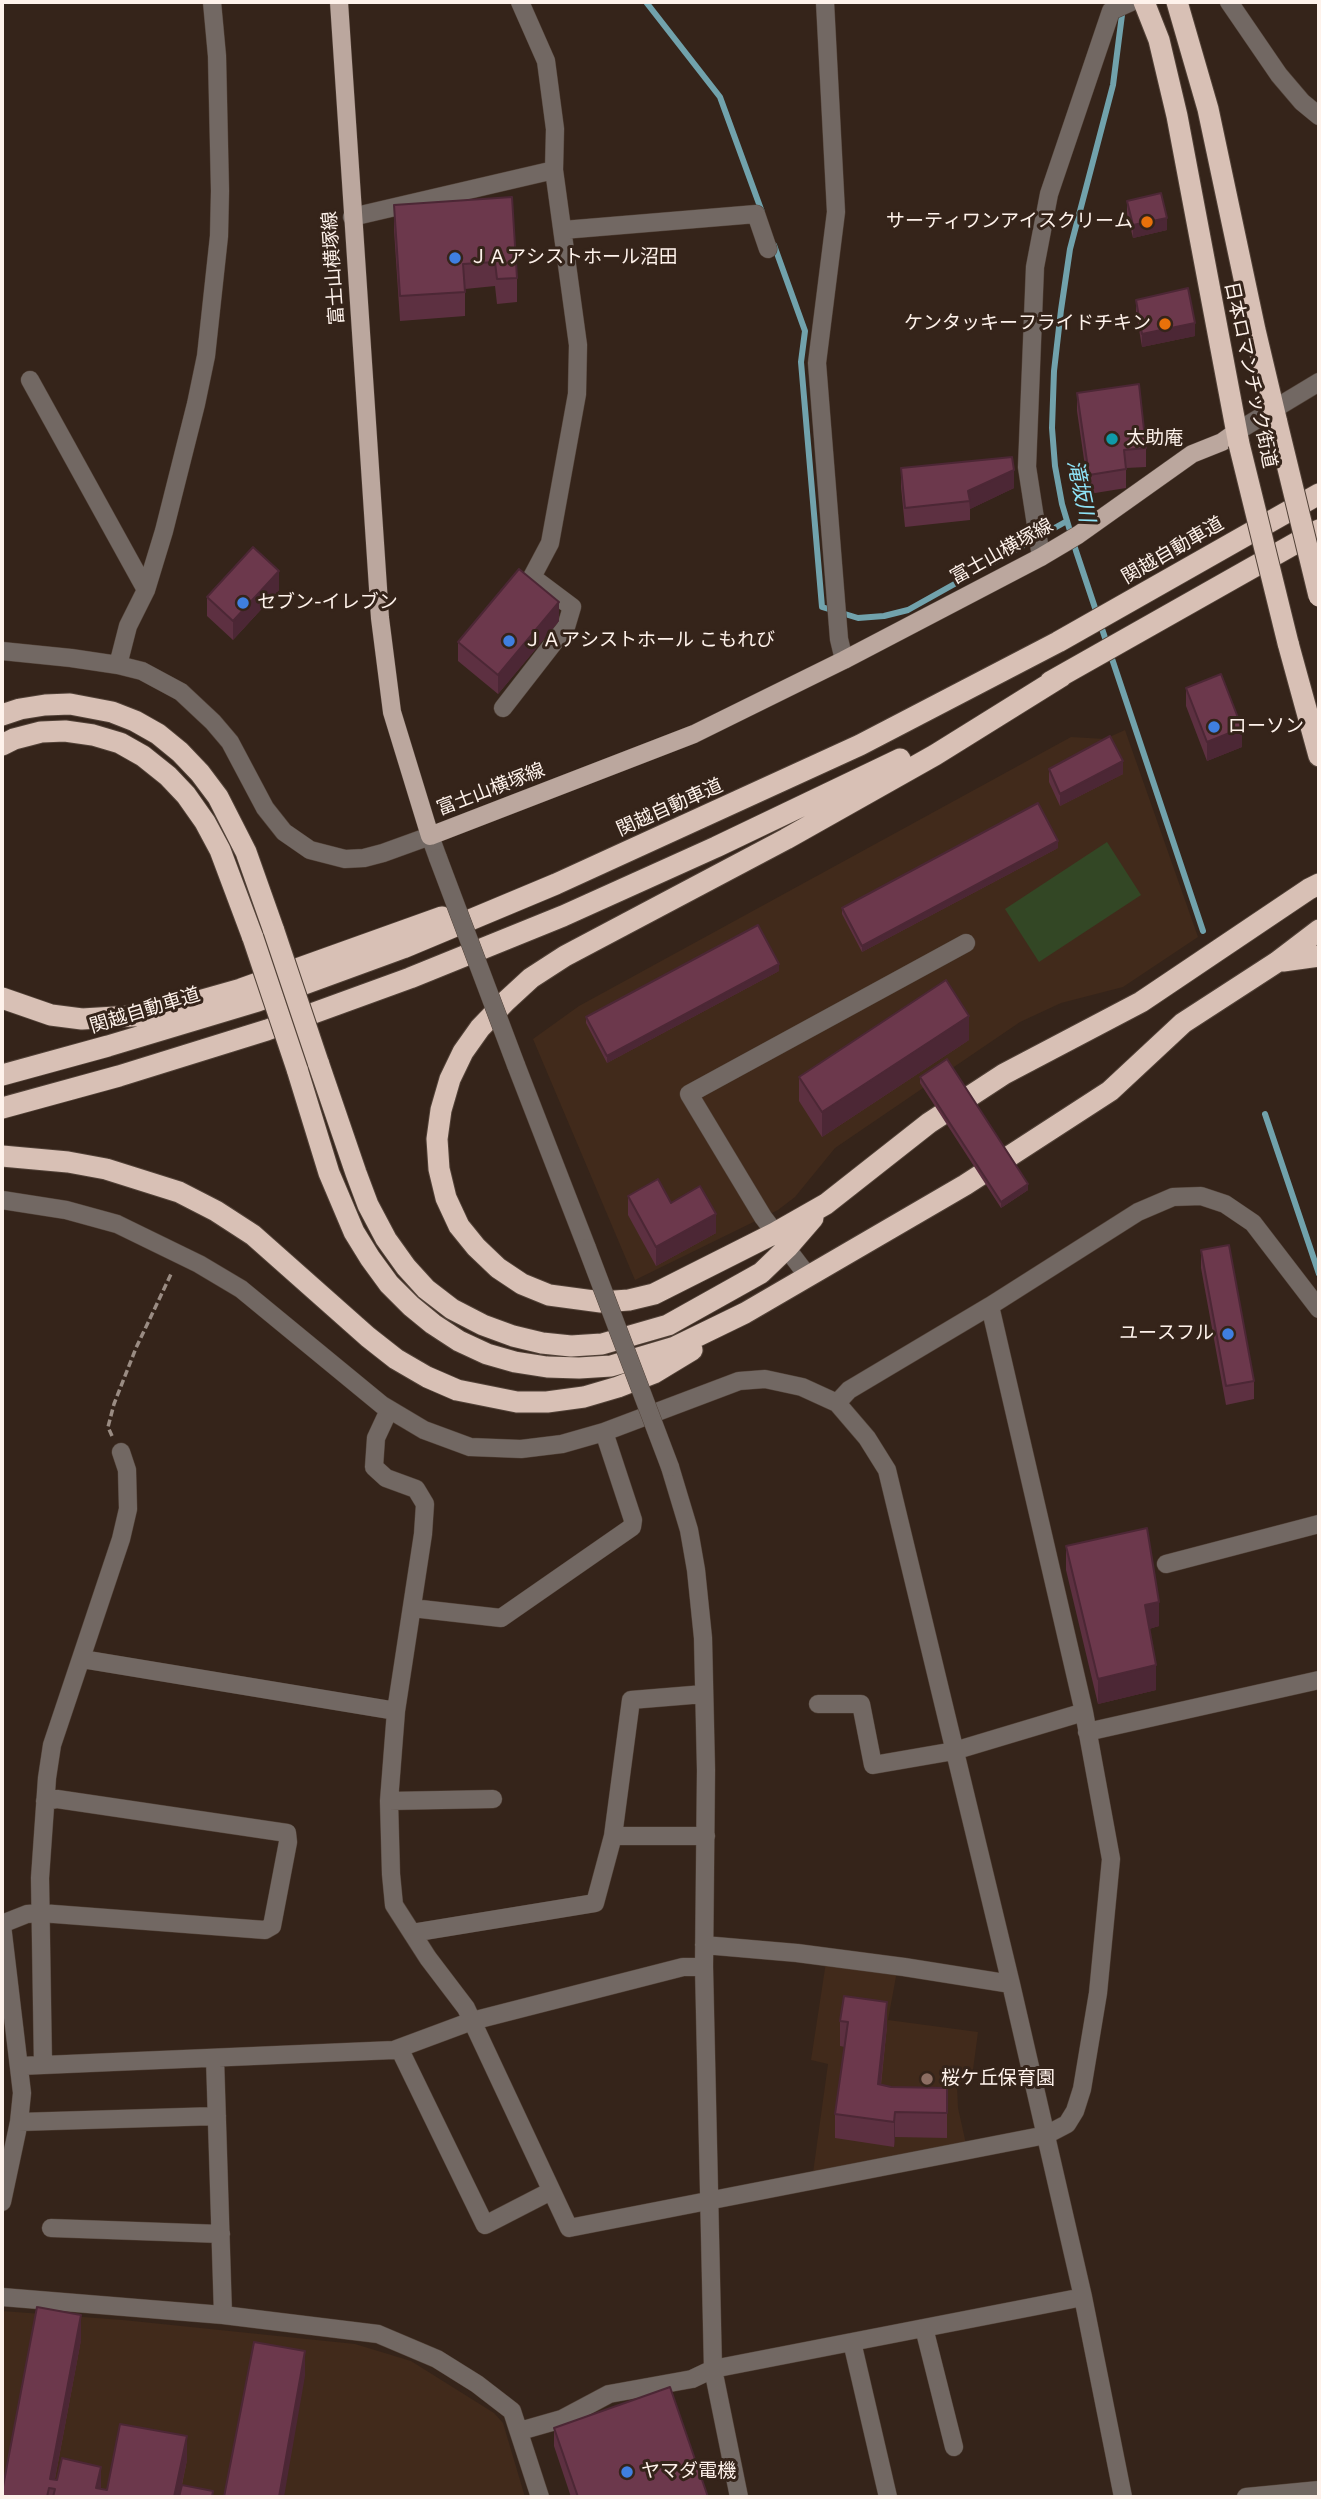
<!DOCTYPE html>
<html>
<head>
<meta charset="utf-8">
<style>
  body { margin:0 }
  #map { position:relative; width:1321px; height:2499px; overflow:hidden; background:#35241a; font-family:"Fira Sans",sans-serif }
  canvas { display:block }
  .frame { position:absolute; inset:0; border:4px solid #fef2eb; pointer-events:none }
</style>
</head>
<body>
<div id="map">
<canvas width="1321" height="2499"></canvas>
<div class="frame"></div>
</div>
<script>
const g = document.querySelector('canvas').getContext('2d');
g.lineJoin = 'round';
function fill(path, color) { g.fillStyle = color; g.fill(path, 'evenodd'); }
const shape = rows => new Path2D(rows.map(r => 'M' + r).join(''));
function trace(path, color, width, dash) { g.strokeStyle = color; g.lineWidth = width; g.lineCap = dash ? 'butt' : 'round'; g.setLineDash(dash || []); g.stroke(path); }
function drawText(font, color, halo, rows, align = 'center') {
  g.font = font + ' "Fira Sans","Noto Sans JP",sans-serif'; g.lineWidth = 6; g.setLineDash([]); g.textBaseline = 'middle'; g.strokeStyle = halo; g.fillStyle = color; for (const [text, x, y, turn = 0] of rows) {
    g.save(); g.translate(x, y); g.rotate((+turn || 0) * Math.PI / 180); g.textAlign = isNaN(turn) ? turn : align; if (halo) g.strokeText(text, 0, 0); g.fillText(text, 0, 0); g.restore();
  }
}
fill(shape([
  [1125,730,1198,937,1123,987,1061,1003,1020,1022,835,1148,795,1197,778,1210,635,1280,533,1039,579,1006,1071,737,1105,739],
  [826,1962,897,1971,888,2020,978,2032,973,2070,957,2085,958,2108,966,2144,813,2173,828,2064,811,2060],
  [2,2311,123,2320,355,2344,411,2361,494,2413,503,2423,525,2497,2,2497]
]), '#412a1b');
fill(shape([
  [1107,842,1141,895,1039,962,1005,909]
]), '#334725');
trace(shape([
  [646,2,720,97,762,212],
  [1123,7,1113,85,1070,249,1061,310,1054,371,1052,428,1055,466,1062,504,1076,551,1203,931],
  [774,245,805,331,801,362,822,607,858,618,884,616,908,610,1067,521],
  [1265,1114,1319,1274]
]), '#71a2ac', 6);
const minor = shape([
  [825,2,836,212,817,363,839,639,844,660],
  [1229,2,1279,75,1302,102,1319,116],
  [352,217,554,170,555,129,546,61,520,2],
  [563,230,756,214,768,249],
  [30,380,146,590],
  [1236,432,1319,382],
  [1041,557,1027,467,1035,267,1049,194,1111,11,1131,2],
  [2,651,71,658,118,665,142,671,181,692,213,722,230,742,265,808,284,832,310,850,345,859,364,858,383,853,430,836,438,858],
  [118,665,128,626,146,590,164,531,196,404,206,356,219,236,220,191,217,56,212,2],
  [503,708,566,627,572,607,532,577,550,543,577,394,578,345,554,170],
  [516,1065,587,1248],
  [2,1200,66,1210,117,1224,199,1264,241,1289,382,1405,424,1430,470,1447,521,1449,562,1444,604,1432,739,1381,765,1379,802,1387,837,1403,867,1438,887,1470,1011,1984,1083,2297,1123,2497],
  [807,1275,763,1217,689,1094,966,943],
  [837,1403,849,1390,990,1306,1138,1212,1173,1197,1201,1196,1225,1204,1253,1223,1319,1309],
  [389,1410,376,1438,374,1467,386,1478,416,1489,425,1504,423,1534,396,1711,389,1801,391,1874,394,1905,428,1958,466,2008,569,2228,1046,2135,1067,2124,1075,2111,1082,2089,1098,1993,1111,1859,1084,1712,990,1306],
  [670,1467,689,1530,696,1570,703,1638,706,1770,704,1967,713,2369,739,2497],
  [1166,1564,1319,1524],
  [412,1608,501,1618,632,1527,633,1520,604,1432],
  [82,1659,396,1711],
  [818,1704,861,1704,873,1765,954,1751,1084,1712],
  [1087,1732,1319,1680],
  [389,1801,493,1799],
  [613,1836,706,1836],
  [2,1924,27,1914,41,1913,265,1930,272,1926,288,1842,287,1833,57,1799,45,1801],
  [2,1925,22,2093,19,2122,2,2202],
  [412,1933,595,1903,613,1836,631,1700,704,1694],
  [704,1945,797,1953,904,1967,1011,1984],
  [399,2048,485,2225,551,2191],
  [215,2058,223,2315],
  [43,2065,40,1878,47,1778,52,1745,121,1539,128,1509,127,1470,121,1452],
  [20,2066,394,2050,472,2021,683,1967,704,1967],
  [19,2122,217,2116],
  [51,2228,221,2234],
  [2,2297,223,2315,378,2334,437,2359,477,2384,512,2411,540,2497],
  [924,2328,954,2447],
  [852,2342,888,2497],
  [520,2431,562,2419,609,2394,692,2379,713,2369,1083,2297],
  [1246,2497,1319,2490]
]);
const major = shape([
  [339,2,380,618,392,712,430,836,694,734,844,660,1041,557,1078,535,1192,454,1222,442,1236,432]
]);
const highway = shape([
  [1144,2,1159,40,1177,116,1239,444],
  [1177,2,1208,109,1255,330,1277,423],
  [1288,643,1319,756],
  [1062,676,935,755,786,839,565,956,531,978,506,1001,480,1028,463,1052,450,1079,441,1110,437,1139,439,1169,446,1198,459,1226,476,1247,498,1268,522,1284,549,1295,601,1302,629,1300,654,1294,775,1233,826,1204,929,1123,1004,1074,1141,1002,1309,889,1319,884],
  [1050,682,1319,530],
  [2,715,20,709,45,705,70,704,112,712,135,721,158,734,180,752,200,773,218,797,246,852,274,931],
  [2,745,14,739,41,732,65,731,93,735,120,743,143,756,168,776,186,795,205,822,220,850,253,938],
  [1283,961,1319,956],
  [2,998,51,1015,82,1019,149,1015,241,989,442,917],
  [318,1062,356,1173,368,1205,386,1239,406,1267,426,1289,452,1309,483,1325,513,1336,542,1343,571,1346,602,1344,668,1325,761,1273,787,1248,813,1218],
  [297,1069,329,1173,354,1232,370,1258,389,1284,411,1306,433,1324,459,1341,487,1354,515,1362,547,1367,579,1368,611,1366,675,1347,745,1313,965,1185,1110,1091,1183,1023,1277,962,1319,930],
  [2,1075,108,1046,258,1001,403,948,556,884,860,745,1058,642,1319,494],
  [2,1108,119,1076,267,1030,410,978,563,916,716,847,900,759],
  [2,1156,68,1162,106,1169,179,1192,216,1211,253,1235,368,1337,396,1359,427,1377,457,1390,517,1402,547,1402,584,1397,618,1387,654,1373,692,1350]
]);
trace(minor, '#514137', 19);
trace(major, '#514137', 19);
trace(highway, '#514137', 23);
trace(shape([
  [112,1436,108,1427,114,1404,136,1348,172,1272]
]), '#9a8c83', 3.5, [7, 3.5]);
trace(minor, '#726863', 18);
trace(major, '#bba79e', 18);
trace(highway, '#d8c0b5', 21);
const minorBridge = shape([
  [438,858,516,1065],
  [587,1248,670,1467]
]);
const highwayBridge = shape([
  [1277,423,1319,596],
  [1239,444,1288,643],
  [274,931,318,1062],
  [253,938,297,1069]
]);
trace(minorBridge, '#514137', 19, []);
trace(highwayBridge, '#514137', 23, []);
trace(minorBridge, '#726863', 18);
trace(highwayBridge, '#d8c0b5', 21);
fill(shape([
  [512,197,517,278,517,302,497,304,495,286,465,289,465,316,400,321,394,230,394,205],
  [1127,201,1167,230,1133,238,1127,214],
  [1136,300,1195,336,1142,347,1136,312],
  [1077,393,1146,448,1146,467,1126,468,1126,488,1089,494,1077,411],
  [901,468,1014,488,970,509,970,520,905,527,901,487],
  [279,590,233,640,207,616,207,597],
  [559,621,498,694,458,661,458,642],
  [1186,688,1242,747,1207,761,1186,706],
  [1049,769,1123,774,1060,806,1049,782],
  [1058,848,862,952,842,914,842,908],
  [779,971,607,1063,586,1023,586,1017],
  [969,1040,822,1137,799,1101,799,1077],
  [920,1077,1028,1190,1001,1208,920,1083],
  [628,1196,671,1203,716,1233,656,1266,628,1215],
  [1201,1250,1254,1381,1254,1399,1226,1405,1201,1268],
  [1066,1546,1159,1626,1149,1629,1156,1690,1098,1704,1066,1570],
  [840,2021,887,2026,881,2085,891,2087,947,2088,947,2138,895,2137,894,2147,835,2138,835,2114,845,2047,840,2046],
  [81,2340,55,2479,107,2490,187,2460,182,2485,213,2497,2,2497],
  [554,2428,708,2497,571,2497,554,2446]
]), '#5d3041');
fill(shape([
  [1167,218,1167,230,1133,238,1133,225],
  [1195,323,1195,336,1142,347,1142,334],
  [1014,470,1014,488,970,509,968,491],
  [279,571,279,590,233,640,233,621],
  [559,602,559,621,498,694,498,675],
  [1242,728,1242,747,1207,761,1207,742],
  [1123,761,1123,774,1060,806,1060,794],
  [1058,841,1058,848,862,952,862,946],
  [779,964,779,971,607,1063,607,1056],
  [969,1016,969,1040,822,1137,822,1112],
  [1028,1184,1028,1190,1001,1208,1001,1202],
  [716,1214,716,1233,656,1266,656,1247],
  [1159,1602,1159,1626,1145,1630,1145,1605],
  [1156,1665,1156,1690,1098,1704,1098,1679],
  [887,2002,887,2026,878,2109,878,2084],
  [895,2112,895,2137,894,2147,894,2122],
  [81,2315,81,2340,53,2489,50,2479],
  [305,2351,305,2376,284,2497,279,2497],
  [187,2436,187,2460,179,2497,174,2497],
  [101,2467,101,2492,96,2488]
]), '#4c2735');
const building = shape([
  [1161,193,1167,218,1133,225,1127,201,1161,193],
  [512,197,517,278,497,279,495,262,463,264,465,292,400,296,394,205,512,197],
  [1188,288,1195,323,1142,334,1136,300,1188,288],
  [1139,384,1146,448,1124,450,1126,469,1089,475,1077,393,1139,384],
  [1012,457,1014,470,968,491,970,501,905,508,901,468,1012,457],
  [253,547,279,571,233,621,207,597,253,547],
  [519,569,559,602,498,675,458,642,519,569],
  [1221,674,1242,728,1207,742,1186,688,1221,674],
  [1110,736,1123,761,1060,794,1049,769,1110,736],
  [1038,803,1058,841,862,946,842,908,1038,803],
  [758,925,779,964,607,1056,586,1017,758,925],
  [946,980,969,1016,822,1112,799,1077,946,980],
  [947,1059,1028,1184,1001,1202,920,1077,947,1059],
  [658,1179,671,1203,700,1186,716,1214,656,1247,628,1196,658,1179],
  [1229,1245,1254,1381,1226,1386,1201,1250,1229,1245],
  [1147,1528,1159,1602,1145,1605,1156,1665,1098,1679,1066,1546,1147,1528],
  [844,1996,887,2002,878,2084,891,2087,947,2088,947,2113,895,2112,894,2122,835,2114,848,2022,840,2021,844,1996],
  [37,2307,81,2315,50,2479,57,2480,62,2458,101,2467,96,2488,107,2490,120,2424,187,2436,174,2497,53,2497,55,2489,49,2488,47,2497,2,2497,2,2492,37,2307],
  [254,2342,305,2351,279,2497,224,2497,254,2342],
  [670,2387,708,2497,578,2497,554,2428,670,2387],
  [182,2485,213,2491,212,2497,179,2497,182,2485]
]);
fill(building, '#6c384c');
trace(building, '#4c2735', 2);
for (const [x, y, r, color] of [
  [1147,222,7,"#e8710a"],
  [455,258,7,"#3f7fe0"],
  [1165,324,7,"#e8710a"],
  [1112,439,7,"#0f9aa8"],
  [243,603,7,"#3f7fe0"],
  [509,641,7,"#3f7fe0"],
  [1214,727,7,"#3f7fe0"],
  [1228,1334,7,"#3f7fe0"],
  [927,2079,7,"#8d6e63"],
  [627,2472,7,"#3f7fe0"]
]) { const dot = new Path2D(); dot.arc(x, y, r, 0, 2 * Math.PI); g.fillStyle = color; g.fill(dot); trace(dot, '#35241a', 2.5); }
drawText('19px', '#fef2eb', '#35241a', [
  ["サーティワンアイスクリーム",1133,222,"right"],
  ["ＪＡアシストホール沼田",469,258],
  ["ケンタッキーフライドチキン",1151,324,"right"],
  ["太助庵",1126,439],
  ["セブン-イレブン",257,603],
  ["ＪＡアシストホール こもれび",523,641],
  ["ローソン",1228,727],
  ["ユースフル",1214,1334,"right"],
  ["桜ケ丘保育園",941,2079],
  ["ヤマダ電機",641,2472]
], 'left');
drawText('19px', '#fef2eb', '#35241a', [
  ["富士山横塚線",334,268,-94],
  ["日本ロマンチック街道",1250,375,78],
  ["関越自動車道",1173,551,-30],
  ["富士山横塚線",1002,552,-29],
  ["富士山横塚線",491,790,-21],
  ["関越自動車道",670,808,-24],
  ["関越自動車道",145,1011,-17]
]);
drawText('italic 21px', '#8ee3f7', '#35241a', [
  ["滝坂川",1080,491,78]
]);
</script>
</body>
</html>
